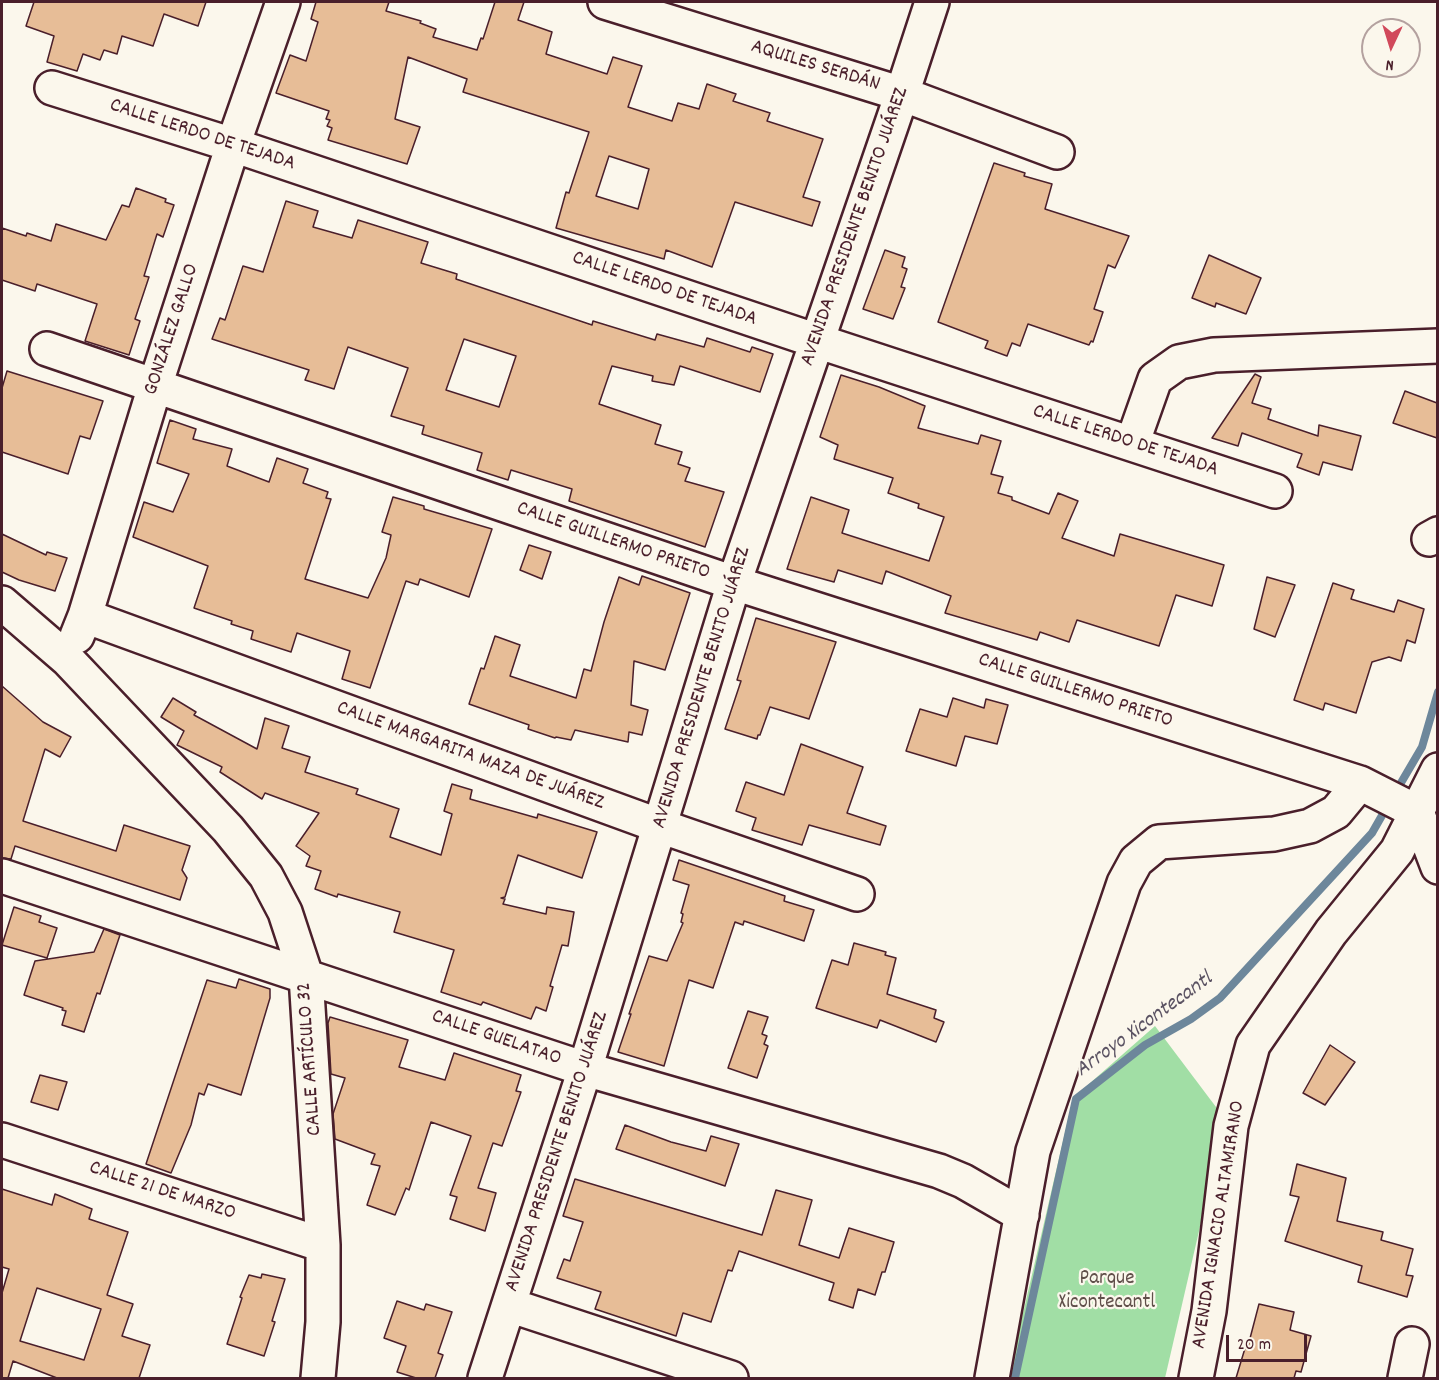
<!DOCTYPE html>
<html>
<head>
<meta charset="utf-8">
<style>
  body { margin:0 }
  #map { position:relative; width:1439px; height:1380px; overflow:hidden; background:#fbf7ec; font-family:Dekko,sans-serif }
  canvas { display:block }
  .frame { position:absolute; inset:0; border:3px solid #4a1f2b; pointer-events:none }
  .north { position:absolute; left:1361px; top:18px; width:60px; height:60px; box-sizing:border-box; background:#fbf7ec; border:2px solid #b4a19f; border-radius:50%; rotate:184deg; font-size:16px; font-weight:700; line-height:24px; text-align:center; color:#4a1f2b }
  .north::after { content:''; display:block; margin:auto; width:21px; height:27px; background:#d1495b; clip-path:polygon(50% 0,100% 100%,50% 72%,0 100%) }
  .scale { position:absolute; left:1226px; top:1335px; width:81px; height:27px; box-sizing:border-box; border:3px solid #4a1f2b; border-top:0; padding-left:8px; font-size:18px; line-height:21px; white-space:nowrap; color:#4a1f2b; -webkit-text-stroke:4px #fbf7ec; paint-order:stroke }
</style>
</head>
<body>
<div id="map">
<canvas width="1439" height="1380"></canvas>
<div class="frame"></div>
<div class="north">N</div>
<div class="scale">20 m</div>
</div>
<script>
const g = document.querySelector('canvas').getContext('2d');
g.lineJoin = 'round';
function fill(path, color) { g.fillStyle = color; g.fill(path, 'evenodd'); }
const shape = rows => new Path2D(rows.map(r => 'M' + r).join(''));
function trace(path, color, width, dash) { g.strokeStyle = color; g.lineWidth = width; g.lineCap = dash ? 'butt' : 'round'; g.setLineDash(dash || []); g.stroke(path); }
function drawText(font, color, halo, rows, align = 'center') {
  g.font = font + ' Dekko,sans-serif'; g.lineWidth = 4.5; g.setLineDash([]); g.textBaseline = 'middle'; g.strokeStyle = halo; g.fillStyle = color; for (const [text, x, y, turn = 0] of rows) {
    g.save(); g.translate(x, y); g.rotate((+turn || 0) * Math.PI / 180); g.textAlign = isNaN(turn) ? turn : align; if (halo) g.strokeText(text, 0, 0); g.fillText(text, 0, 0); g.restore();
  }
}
fill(shape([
  [1155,1026,1219,1111,1218,1149,1165,1378,1008,1378,1073,1098]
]), '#a1dea5');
trace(shape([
  [1395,793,1422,747,1438,692],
  [1015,1378,1076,1099,1145,1045,1191,1019,1220,998,1372,833,1388,805]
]), '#6d879b', 8);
const building = shape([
  [34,2,206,2,198,26,164,14,153,46,122,36,117,54,104,50,100,60,83,54,77,71,47,62,54,36,26,26,34,2],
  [316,2,389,2,386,11,421,21,420,23,436,29,433,37,477,50,481,38,483,39,495,2,524,2,518,20,552,32,546,54,607,74,613,57,642,66,628,107,672,121,678,103,699,109,707,84,736,94,733,101,770,113,767,121,823,139,803,197,820,202,812,226,735,202,712,267,666,250,664,259,556,228,566,192,569,193,589,132,463,92,467,79,408,57,395,119,420,127,407,164,328,140,332,128,327,126,330,120,326,119,329,111,276,93,290,55,306,61,318,22,311,19,316,2],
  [609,156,649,169,638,209,596,196,609,156],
  [994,163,1025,173,1024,176,1052,184,1045,209,1129,236,1115,268,1108,265,1094,309,1103,312,1093,342,1091,341,1089,345,1028,324,1020,346,1012,343,1007,356,985,348,988,341,938,322,994,163],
  [136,188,166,199,165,202,174,205,163,237,157,234,144,276,149,277,135,319,140,321,129,355,85,341,97,304,37,284,35,291,2,280,2,228,26,236,27,233,51,241,56,224,106,240,122,205,129,207,136,188],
  [286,201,318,211,313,227,352,238,358,220,428,242,421,263,457,274,456,279,592,325,593,321,655,340,657,334,704,347,707,338,750,352,752,347,773,354,760,392,680,366,674,385,652,381,653,376,612,366,599,404,661,425,655,444,682,452,678,464,690,468,685,481,724,492,705,547,569,501,572,489,511,470,508,480,477,470,482,453,422,434,424,426,391,416,408,368,348,347,334,389,305,380,309,370,212,339,220,318,225,320,243,266,263,272,286,201],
  [464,339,516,356,499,407,446,390,464,339],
  [885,250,905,257,902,267,907,269,901,287,905,288,893,319,863,309,885,250],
  [1209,255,1261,278,1246,314,1216,303,1215,307,1192,298,1209,255],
  [7,371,103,401,90,439,80,436,68,474,2,452,2,388,7,371],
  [1255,374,1261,377,1252,403,1271,409,1268,419,1318,436,1319,425,1361,436,1352,470,1323,462,1319,475,1297,467,1302,454,1242,433,1238,446,1212,438,1255,374],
  [841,375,879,387,925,406,918,428,978,444,981,435,1001,441,991,474,1003,477,998,493,1012,497,1012,500,1049,514,1058,493,1078,501,1062,538,1114,556,1120,534,1224,565,1212,606,1176,595,1159,646,1077,620,1069,642,1040,632,1037,640,945,613,951,596,886,571,882,584,838,570,834,582,787,569,811,497,849,510,842,533,929,561,944,517,918,508,919,504,888,493,893,478,834,459,838,445,820,437,841,375],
  [1405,391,1437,403,1437,438,1393,423,1405,391],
  [170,420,196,429,193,439,232,449,227,466,269,482,277,458,308,469,303,483,328,492,326,498,331,499,305,579,368,598,386,558,391,535,382,532,393,497,424,506,424,509,492,529,469,597,420,579,418,585,406,581,370,688,342,679,350,651,297,633,291,652,251,639,253,631,231,624,232,621,194,608,208,566,133,537,144,502,173,512,189,474,157,463,170,420],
  [2,534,46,555,47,552,67,558,55,591,19,580,2,572,2,534],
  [529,545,551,552,542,579,520,570,529,545],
  [642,576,690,593,665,670,634,661,631,705,648,710,642,735,629,732,628,742,575,730,571,740,556,737,555,738,528,729,529,725,469,704,481,668,484,669,495,636,520,645,510,676,576,698,584,669,591,671,604,622,619,577,639,585,642,576],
  [1267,577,1295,585,1275,637,1254,629,1267,577],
  [1333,583,1354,590,1351,599,1394,612,1398,600,1424,609,1415,643,1407,640,1401,661,1389,657,1372,662,1356,713,1325,703,1323,710,1294,700,1333,583],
  [756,618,836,642,809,719,770,707,760,735,758,735,757,739,725,729,741,681,737,680,756,618],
  [2,686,43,722,71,737,60,757,45,749,23,821,116,851,124,825,190,846,182,870,187,878,180,900,15,846,11,859,2,858,2,686],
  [173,698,196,712,194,715,257,749,265,718,289,726,282,748,310,757,305,772,358,789,356,794,399,809,390,837,441,855,452,814,444,811,452,784,472,790,470,799,537,818,538,814,597,832,582,878,518,855,505,897,501,898,505,899,503,904,546,914,547,907,574,912,568,946,562,945,550,986,553,987,546,1011,536,1007,531,1019,483,1002,481,1005,441,992,454,950,394,932,400,912,338,894,337,897,315,889,321,871,306,866,310,856,296,846,319,813,265,793,262,799,220,772,222,767,177,745,184,731,161,717,173,698],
  [953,698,984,708,986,699,1008,705,997,744,965,736,956,766,906,751,920,709,947,717,953,698],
  [801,744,863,767,847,813,886,826,880,845,809,825,802,845,752,830,756,818,736,811,746,782,784,795,801,744],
  [679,860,785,896,784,901,814,910,804,941,744,921,743,925,735,922,713,988,689,980,664,1066,618,1052,631,1014,629,1014,649,956,667,961,683,923,681,922,683,914,681,913,689,885,673,880,679,860],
  [14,907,41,916,39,922,57,928,47,958,2,945,14,907],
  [104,929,120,935,100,994,97,993,84,1032,62,1025,66,1011,62,1010,63,1008,24,995,35,961,94,952,104,929],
  [854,943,886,952,885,955,896,958,887,994,936,1010,934,1018,944,1022,936,1042,880,1020,877,1028,816,1008,832,960,848,965,854,943],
  [239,979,270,989,270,998,241,1095,208,1084,204,1095,199,1093,191,1125,171,1173,146,1164,207,980,236,988,239,979],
  [748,1011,768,1017,762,1034,767,1036,764,1044,768,1046,757,1078,728,1068,748,1011],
  [330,1017,408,1040,399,1067,445,1080,454,1053,521,1075,516,1091,521,1092,502,1146,493,1143,478,1188,496,1193,485,1231,450,1219,457,1197,450,1195,471,1136,431,1122,409,1190,406,1188,395,1215,367,1205,380,1166,371,1164,375,1154,335,1139,333,1114,345,1078,331,1074,328,1023,330,1017],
  [1330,1045,1355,1062,1325,1105,1303,1093,1330,1045],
  [40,1075,67,1082,58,1110,31,1102,40,1075],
  [625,1125,671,1142,706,1151,711,1136,739,1144,725,1186,616,1149,625,1125],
  [1297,1164,1346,1178,1337,1221,1383,1232,1381,1240,1413,1249,1406,1275,1413,1276,1407,1297,1358,1282,1362,1266,1285,1241,1299,1197,1290,1195,1297,1164],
  [575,1179,762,1235,776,1190,812,1200,799,1245,839,1258,849,1228,894,1242,885,1272,882,1272,875,1295,858,1289,853,1308,829,1300,834,1283,739,1251,732,1271,728,1270,711,1322,683,1313,676,1336,595,1309,601,1292,557,1278,564,1259,570,1261,583,1222,563,1216,575,1179],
  [2,1189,52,1205,55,1194,92,1209,89,1219,128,1232,107,1295,133,1304,122,1336,150,1345,139,1378,57,1378,13,1361,8,1378,2,1378,2,1293,9,1269,2,1267,2,1189],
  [37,1288,101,1309,84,1360,20,1341,37,1288],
  [262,1274,285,1279,272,1321,275,1322,264,1356,227,1344,242,1298,240,1297,249,1275,261,1278,262,1274],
  [397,1301,424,1310,426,1304,452,1312,438,1353,443,1355,435,1378,416,1378,397,1372,406,1346,384,1338,397,1301],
  [1259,1304,1294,1312,1290,1330,1311,1336,1301,1372,1296,1371,1294,1378,1236,1378,1246,1345,1248,1346,1259,1304]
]);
fill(building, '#e7bd97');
trace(building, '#4a1f2b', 1.5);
const minor = shape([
  [605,2,902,94,1057,152],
  [52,88,233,145,817,341,1275,491],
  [47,349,734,583,1360,783,1417,812,1438,867],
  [1132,444,1155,379,1179,362,1214,355,1438,346],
  [1429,539,1438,534],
  [2,603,67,659,228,829,266,876,285,912,306,976,323,1245,323,1322,318,1378],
  [85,616,660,826,857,894],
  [77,636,85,616,155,386,233,145,283,2],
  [2,876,585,1069,939,1171,963,1181,1022,1215],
  [2,1140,323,1245],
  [509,1305,731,1378],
  [485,1378,585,1069,734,583,902,94,932,2],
  [992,1378,1033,1151,1124,883,1136,861,1159,842,1274,834,1310,826,1336,812,1360,783],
  [1196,1378,1209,1311,1231,1126,1253,1045,1331,932,1397,851,1438,770],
  [1405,1378,1412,1344]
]);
trace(minor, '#4a1f2b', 38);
trace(minor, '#fbf7ec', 33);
drawText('21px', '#4a1f2b', '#fbf7ec', [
  ["AQUILES SERDÁN",815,67,17],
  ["CALLE LERDO DE TEJADA",202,136,18],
  ["AVENIDA PRESIDENTE BENITO JUÁREZ",856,227,-71],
  ["CALLE LERDO DE TEJADA",664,290,19],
  ["GONZÁLEZ GALLO",173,330,-72],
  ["CALLE LERDO DE TEJADA",1125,442,18],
  ["CALLE GUILLERMO PRIETO",613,542,19],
  ["AVENIDA PRESIDENTE BENITO JUÁREZ",703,688,-73],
  ["CALLE GUILLERMO PRIETO",1075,692,18],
  ["CALLE MARGARITA MAZA DE JUÁREZ",470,757,20],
  ["CALLE GUELATAO",496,1039,19],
  ["CALLE ARTÍCULO 32",311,1059,-94],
  ["AVENIDA PRESIDENTE BENITO JUÁREZ",558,1152,-72],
  ["CALLE 21 DE MARZO",162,1192,18],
  ["AVENIDA IGNACIO ALTAMIRANO",1220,1225,-81]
]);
drawText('21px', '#604f4a', '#fbf7ec', [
  ["Parque",1107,1280],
  ["Xicontecantl",1107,1304]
]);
drawText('italic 22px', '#5b5363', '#fbf7ec', [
  ["Arroyo Xicontecantl",1145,1026,-36]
]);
</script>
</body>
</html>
